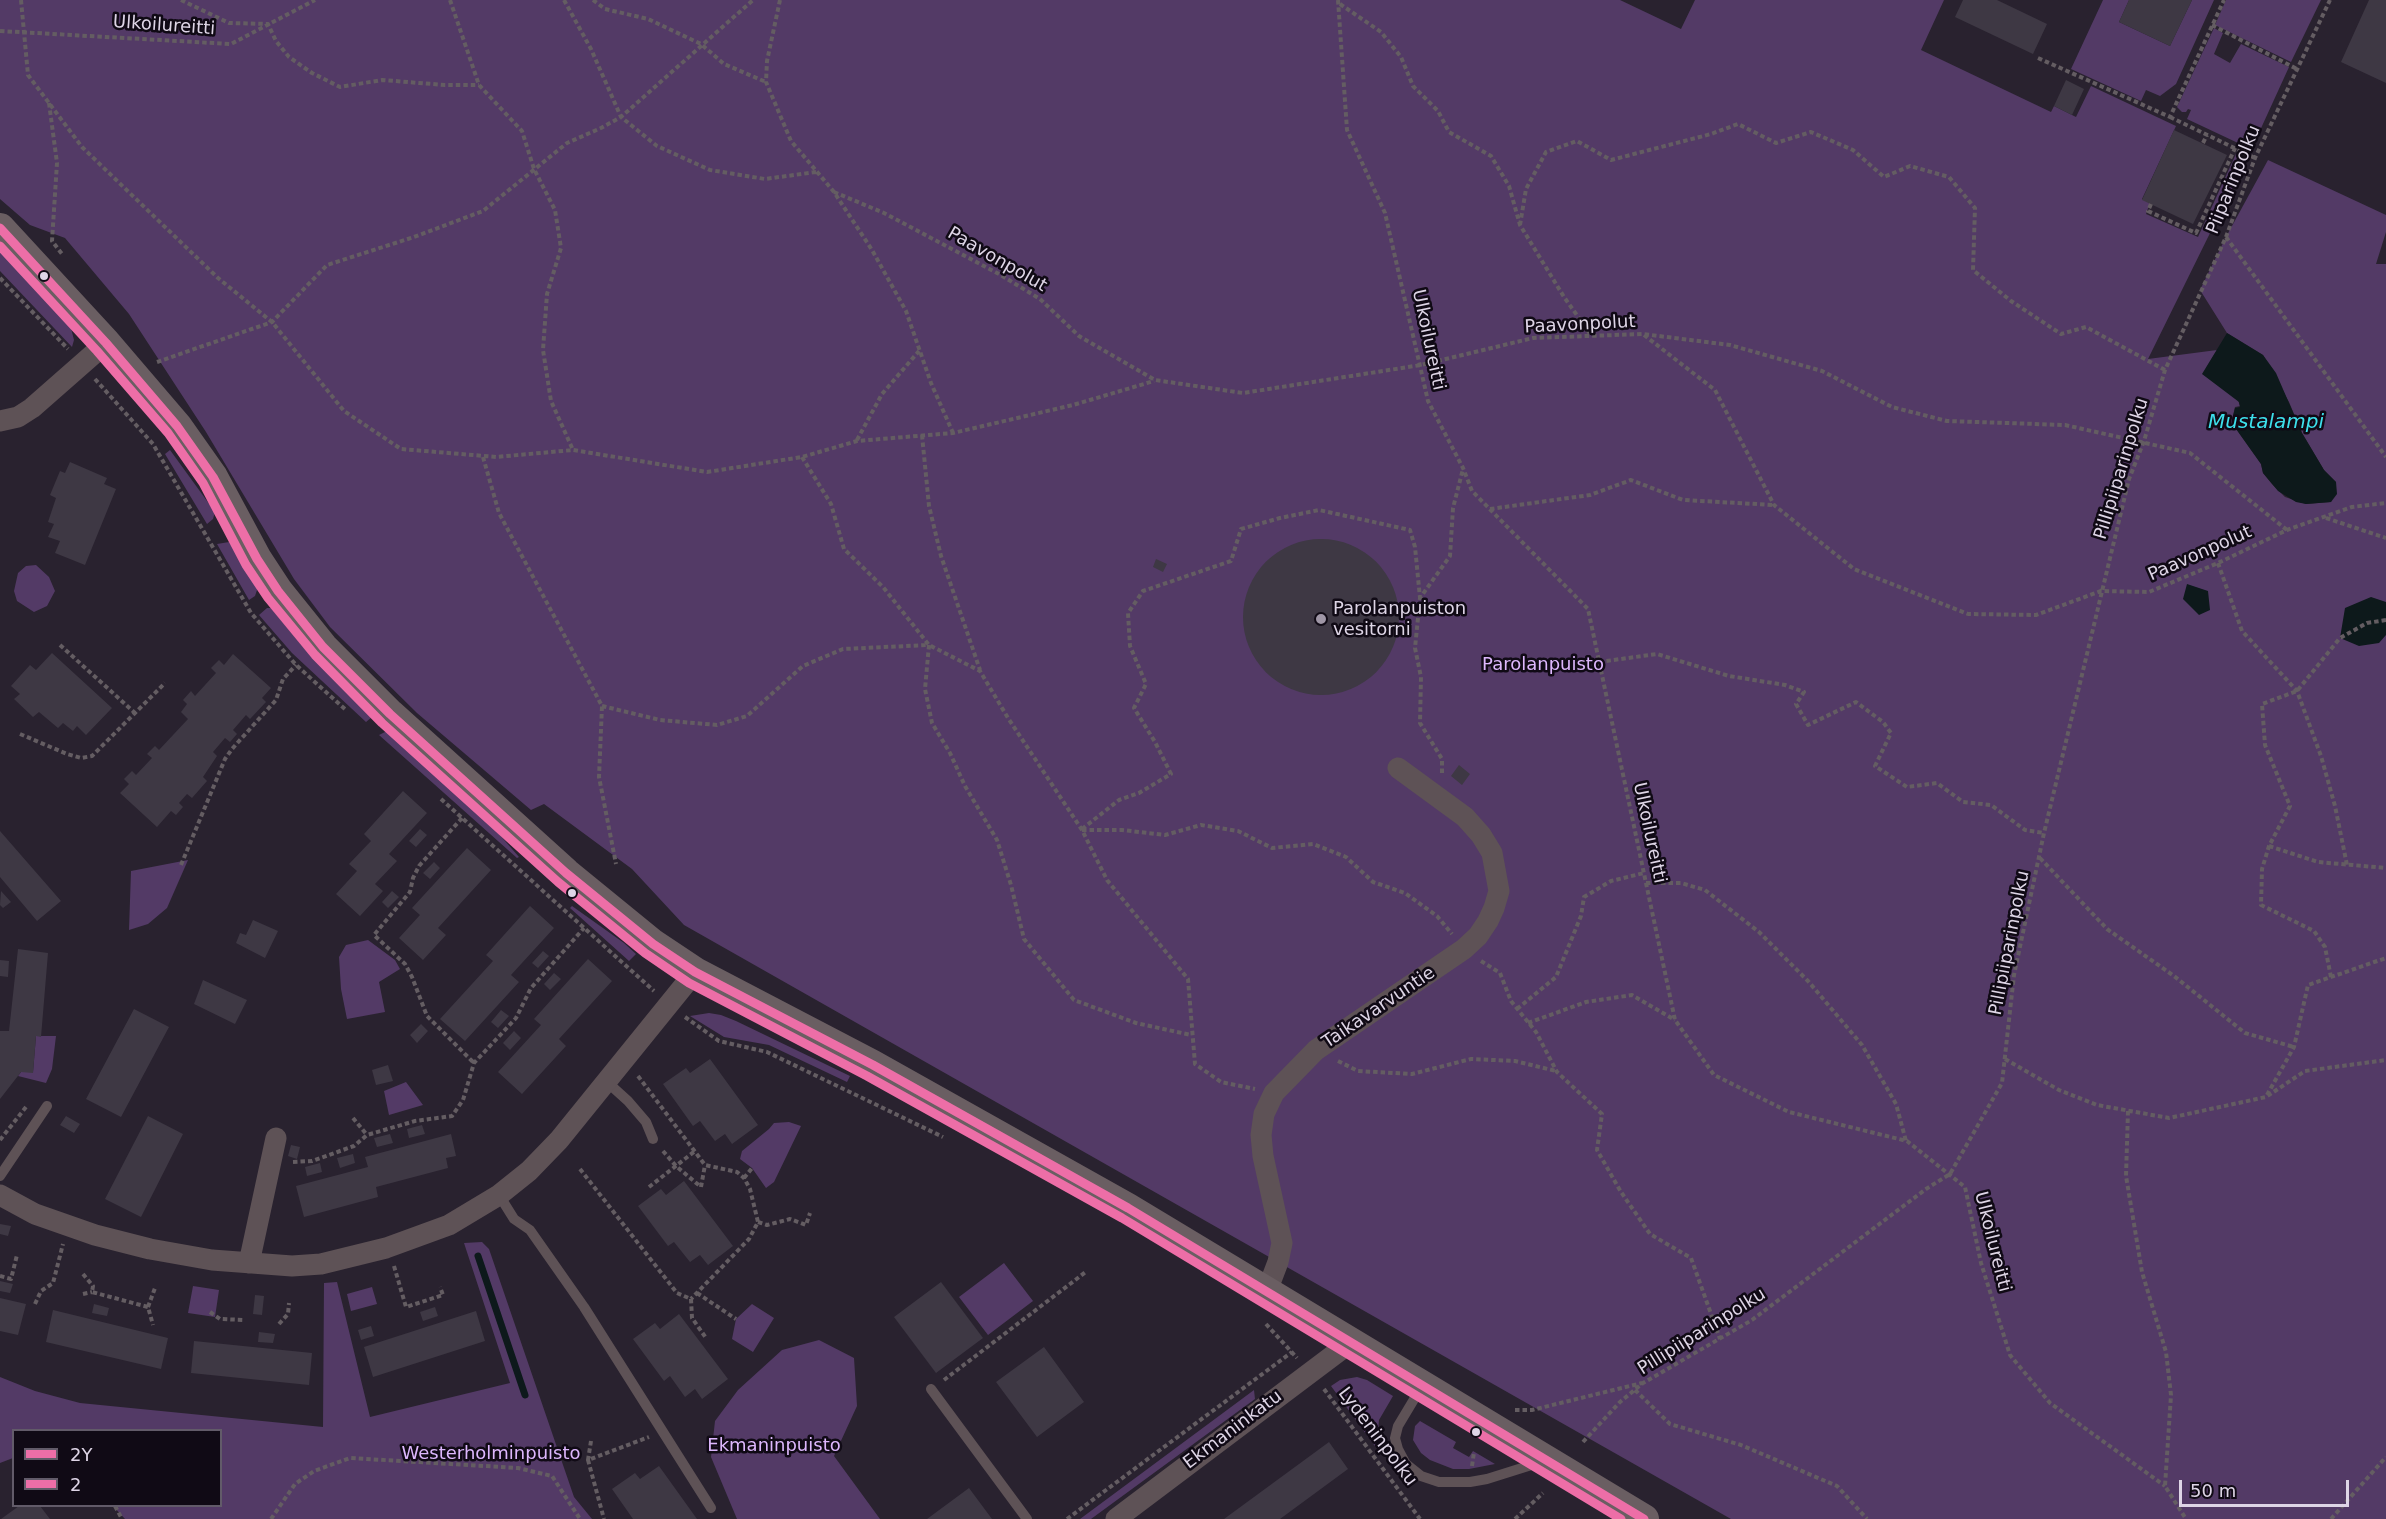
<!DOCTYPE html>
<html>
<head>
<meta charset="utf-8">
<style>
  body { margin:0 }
  #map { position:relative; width:2386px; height:1519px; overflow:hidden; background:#29222f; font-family:"DejaVu Sans",sans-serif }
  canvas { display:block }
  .legend { position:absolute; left:12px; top:1429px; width:210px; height:78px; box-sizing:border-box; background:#100a15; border:2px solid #625b69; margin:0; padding:8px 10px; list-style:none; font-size:18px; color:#ded5e6 }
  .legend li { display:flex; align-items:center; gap:12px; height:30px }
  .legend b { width:30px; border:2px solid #625b69 }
  .scale { position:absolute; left:2179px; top:1480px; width:170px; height:27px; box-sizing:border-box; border:3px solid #ded5e6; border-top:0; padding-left:8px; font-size:18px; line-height:21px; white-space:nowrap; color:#ded5e6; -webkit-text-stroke:4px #100a15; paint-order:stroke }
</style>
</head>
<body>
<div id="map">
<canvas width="2386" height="1519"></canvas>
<ul class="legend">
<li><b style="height:8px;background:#ed6ea7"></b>2Y</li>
<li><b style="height:8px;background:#ed6ea7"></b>2</li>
</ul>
<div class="scale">50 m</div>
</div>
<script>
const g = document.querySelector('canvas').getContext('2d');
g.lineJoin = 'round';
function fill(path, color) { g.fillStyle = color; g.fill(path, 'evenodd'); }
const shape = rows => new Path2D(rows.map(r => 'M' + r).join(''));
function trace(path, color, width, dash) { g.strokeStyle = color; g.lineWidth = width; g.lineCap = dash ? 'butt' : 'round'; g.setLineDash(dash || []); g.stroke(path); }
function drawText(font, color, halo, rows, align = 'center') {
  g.font = font + ' "DejaVu Sans",sans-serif'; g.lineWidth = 5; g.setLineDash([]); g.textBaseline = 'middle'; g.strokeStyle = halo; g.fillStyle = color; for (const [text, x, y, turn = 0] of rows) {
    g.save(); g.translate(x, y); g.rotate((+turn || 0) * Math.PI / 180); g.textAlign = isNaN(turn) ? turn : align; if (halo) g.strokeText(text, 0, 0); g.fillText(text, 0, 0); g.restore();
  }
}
fill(shape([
  [0,0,1620,0,1681,29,1695,0,1944,0,1921,50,2051,112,2054,106,2076,117,2091,86,2176,126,2142,199,2150,203,2146,214,2198,237,2236,154,2242,156,2245,162,2148,359,2217,350,2203,374,2238,400,2240,406,2235,407,2232,420,2234,426,2261,464,2263,473,2272,484,2285,497,2306,504,2331,502,2336,482,2324,470,2302,433,2289,402,2263,355,2227,333,2200,290,2226,237,2268,160,2386,215,2386,232,2376,264,2386,264,2386,1519,1731,1519,684,925,632,869,544,804,531,810,417,713,330,627,294,579,206,432,129,314,65,238,30,225,0,199],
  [2103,0,2129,0,2119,22,2170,46,2192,0,2214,0,2176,84,2160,96,2146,90,2141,101,2071,69],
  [2226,0,2321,0,2291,62,2215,25],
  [2214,28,2223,33,2214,54,2230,63,2241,44,2289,67,2257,137,2248,143,2238,143,2187,119,2191,110,2188,109,2186,112,2182,112,2177,107],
  [0,249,59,311,71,328,74,340,72,347,0,271],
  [170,450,215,512,213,519,207,524,165,454],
  [229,542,258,587,255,596,249,600,217,544],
  [36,565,49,577,55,591,47,606,34,612,17,601,14,591,18,573,26,566],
  [267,608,271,608,303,647,372,717,366,722,292,653,259,615],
  [387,731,478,810,519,857,517,858,379,735],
  [188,860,167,908,148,924,129,930,131,871],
  [572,906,624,943,636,954,629,961,570,908],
  [368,940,395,960,400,969,379,982,385,1012,347,1019,341,989,339,957,346,945],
  [709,1013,721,1015,736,1021,850,1076,847,1082,769,1045,724,1037,690,1016],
  [36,1036,56,1036,52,1069,46,1083,18,1076,21,1072,33,1072],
  [406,1082,423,1105,389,1115,384,1091],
  [789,1122,801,1126,774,1182,766,1188,752,1168,740,1159,742,1151,769,1129,774,1123],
  [482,1242,489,1249,574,1497,592,1519,125,1519,113,1506,220,1506,220,1430,14,1430,13,1458,0,1463,0,1377,35,1391,80,1403,323,1427,324,1283,337,1282,370,1417,510,1383,464,1243],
  [1004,1263,1033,1301,988,1335,959,1297],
  [193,1286,219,1290,215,1317,188,1313],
  [372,1287,377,1304,351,1311,347,1294],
  [752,1304,774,1318,753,1352,732,1339,736,1319],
  [819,1340,854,1358,857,1406,834,1456,880,1519,737,1519,711,1457,715,1421,738,1390,782,1350],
  [1357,1377,1367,1380,1393,1396,1379,1420,1378,1432,1381,1451,1377,1449,1331,1386,1340,1380],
  [1254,1390,1255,1399,1091,1519,1080,1519],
  [1420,1421,1456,1442,1453,1448,1469,1457,1473,1451,1495,1464,1469,1469,1453,1469,1430,1460,1421,1453,1413,1440,1415,1426]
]), '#533a66');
fill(shape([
  [2227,333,2263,355,2276,373,2302,433,2324,470,2336,482,2337,494,2331,502,2306,504,2296,502,2278,491,2263,473,2261,464,2234,426,2232,420,2235,408,2240,407,2239,402,2202,374],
  [2187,584,2208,591,2210,610,2199,615,2183,599],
  [2371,597,2386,602,2386,635,2379,643,2359,646,2340,638,2345,608]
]), '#0d191b');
trace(shape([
  [478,1256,525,1395]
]), '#0d191b', 7);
fill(shape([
  [1963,0,1997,0,2047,24,2033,54,1955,17],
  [2129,0,2192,0,2170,46,2119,22],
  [2369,0,2386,0,2386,83,2341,62],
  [2066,80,2084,89,2072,115,2054,106],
  [2174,130,2227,155,2193,224,2142,200],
  [70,462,107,478,104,484,116,489,85,565,55,553,60,541,48,537,54,524,48,522,56,498,50,495,60,471,65,473],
  '1243 617a78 78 0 1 1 156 0a78 78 0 1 1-156 0Z',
  [1156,559,1167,564,1163,572,1153,567],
  [52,653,112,708,86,735,77,726,73,731,63,723,58,728,39,712,33,717,14,699,20,694,11,686,30,665,36,670],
  [233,654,271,688,262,698,266,702,250,719,246,715,233,730,237,734,230,742,225,738,213,752,217,756,203,777,207,781,192,798,187,794,179,803,183,807,176,815,171,811,157,827,120,793,129,784,124,779,132,771,136,775,152,758,147,754,155,746,159,750,188,719,181,712,187,704,183,700,191,691,195,696,216,673,211,668,219,660,224,665],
  [1459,765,1470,774,1462,785,1451,776],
  [403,791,427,813,389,854,397,861,375,884,383,891,360,916,336,894,357,871,349,864,371,841,364,834],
  [420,829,427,835,416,847,409,841],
  [0,831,61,901,37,921,0,877],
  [467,848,491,870,438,928,446,935,423,960,399,938,420,915,412,908],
  [434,862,440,868,430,879,423,873],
  [1,891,11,902,3,908,0,905],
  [392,891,399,897,388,908,382,902],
  [530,906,554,928,511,975,519,982,465,1041,440,1019,493,961,486,955],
  [253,920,278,931,265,958,236,943,240,933,246,935],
  [18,949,48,953,41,1037,36,1036,33,1073,21,1072,0,1099,0,1031,9,1031],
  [543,951,549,956,538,968,532,963],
  [588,959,612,981,559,1039,566,1046,522,1094,498,1072,541,1025,534,1019],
  [0,960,9,961,8,977,0,976],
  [554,973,561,979,550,990,544,984],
  [203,980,247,1000,235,1024,194,1004],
  [134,1009,169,1027,121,1117,86,1099],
  [501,1010,509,1016,498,1028,491,1022],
  [421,1024,428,1031,417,1043,410,1035],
  [514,1031,521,1038,510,1050,503,1043],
  [710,1059,758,1125,732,1144,725,1134,715,1141,700,1121,693,1126,663,1084,686,1068,690,1073],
  [388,1065,393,1081,376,1085,372,1070],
  [66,1116,80,1124,74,1133,60,1125],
  [148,1116,183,1134,141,1217,105,1199],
  [422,1125,425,1134,409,1138,407,1129],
  [390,1134,393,1143,377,1147,374,1138],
  [451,1134,456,1156,446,1158,448,1168,376,1187,378,1197,304,1217,296,1186,368,1167,365,1157],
  [291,1145,300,1147,297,1159,288,1156],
  [353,1154,355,1163,340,1168,337,1158],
  [320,1163,322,1172,307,1176,305,1167],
  [684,1181,733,1246,708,1265,700,1255,690,1262,674,1242,668,1246,638,1206,661,1189,666,1195],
  [0,1224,11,1226,8,1236,0,1234],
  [0,1281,13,1284,10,1293,0,1291],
  [941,1282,983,1338,936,1373,894,1317],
  [255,1295,264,1296,262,1315,253,1314],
  [0,1298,26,1304,18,1335,0,1331],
  [94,1304,109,1308,107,1316,92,1313],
  [435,1307,438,1316,423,1321,420,1312],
  [53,1310,168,1338,161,1369,46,1342],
  [476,1311,485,1341,373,1377,364,1347],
  [679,1314,728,1379,702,1399,695,1389,685,1397,670,1376,664,1381,633,1339,655,1323,660,1329],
  [371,1326,374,1336,361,1340,358,1330],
  [259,1332,275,1334,273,1343,258,1342],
  [194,1341,312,1353,309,1385,191,1373],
  [1044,1347,1084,1402,1037,1437,996,1382],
  [1329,1442,1348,1469,1280,1519,1224,1519],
  [659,1466,697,1519,633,1519,612,1489,635,1473,640,1479],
  [969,1488,992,1519,927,1519],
  [19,1506,40,1506,50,1519,1,1519]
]), '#3e3844');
trace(shape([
  [21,0,28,75,82,147,218,278,272,322,344,411,401,449,496,457,573,450,707,472,802,457,857,441,953,433,1073,405,1154,381],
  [181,0,229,23,268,24,276,41,289,57,312,73,340,87,382,80,445,85,479,85],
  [450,0,479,85,522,131,534,169,555,210,561,248,547,294,543,350,551,401,573,450],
  [564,0,591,49,621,117,657,146,710,170,765,179,816,172],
  [593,0,605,9,648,19,701,44,724,64,766,82],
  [780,0,767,61,766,82,791,141,834,192,872,250,906,311,931,383,953,433],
  [1338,0,1347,130,1385,213,1428,401,1463,468,1472,491,1588,609,1675,1020,1714,1075,1789,1112,1907,1141,1965,1187,1981,1263,2010,1355,2050,1403,2165,1486],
  [1340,4,1381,32,1401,57,1413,86,1438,111,1449,132,1491,156,1509,186,1520,225,1564,297,1591,335],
  [2212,25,2297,69],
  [0,31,231,44,315,0],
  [2038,58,2170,117,2224,0],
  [49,103,57,163,52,241,62,254],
  [2170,117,2255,158],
  [2203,143,2207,135],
  [834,192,884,213,999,274,1040,299,1079,336,1155,380,1243,393,1421,365,1533,338,1643,334,1730,345,1822,371,1892,407,1947,421,2065,425,2190,453,2287,530],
  [2151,204,2148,211,2196,233,2235,148],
  [1520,225,1526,189,1546,152,1577,141,1611,160,1711,134,1738,124,1776,143,1811,132,1853,150,1884,177,1910,166,1949,177,1975,208,1973,270,2011,301,2061,334,2086,327,2165,370],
  [2226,237,2386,457],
  [0,278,68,349],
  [1644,335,1715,390,1774,505,1854,569,1968,614,2036,615,2101,591,2149,592,2218,563,2287,530,2352,507,2386,503],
  [157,362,272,322,327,265,414,237,483,211,567,143,601,128,621,117,753,0],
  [95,379,153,444,251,613,296,665,346,710],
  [922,435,929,506,941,556,980,670],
  [857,440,882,394,919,351],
  [483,457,499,513,602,706,599,777,616,864],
  [802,457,831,504,844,549,883,587,929,645,980,671,1008,718,1082,830,1107,880,1188,979,1195,1064,1221,1082,1255,1089],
  [1490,509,1590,495,1631,480,1683,500,1773,505],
  [2326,518,2386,538],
  [2218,563,2242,631,2297,691,2321,756,2335,806,2347,865],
  [60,645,135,713],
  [929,645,925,689,932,723,950,753,965,786,997,840,1011,885,1024,939,1074,1000,1136,1023,1191,1035],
  [1599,662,1657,654,1729,676,1785,685,1804,692,1796,704,1808,725,1856,702,1883,722,1891,733,1875,766,1907,787,1937,783,1963,802,1991,805,2025,830,2044,833],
  [602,706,660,720,717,725,747,716,803,666,843,649,928,645],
  [20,734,67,754,81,758,92,756,165,683],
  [1442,773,1442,759,1420,723,1421,677,1415,648,1420,598,1450,556,1453,508,1463,469],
  [441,799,654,991],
  [462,818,419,866,413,878,410,892,374,935,405,964,412,977,427,1016,474,1063],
  [1082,829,1119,800,1139,793,1171,774,1155,742,1134,708,1146,684,1130,646,1128,613,1143,591,1231,561,1241,529,1280,518,1319,510,1410,530,1415,547,1420,598],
  [1082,830,1122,830,1165,835,1201,825,1238,831,1272,848,1313,844,1346,857,1373,882,1405,893,1437,916,1452,934],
  [2269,846,2318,862,2386,868],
  [2040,858,2107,929,2174,976,2245,1033,2294,1047],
  [181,865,225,759,232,749,276,700,283,679,296,665],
  [1646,883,1681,883,1705,890,1759,932,1808,981,1862,1045,1896,1104,1906,1141],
  [1481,961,1500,973,1511,1001,1536,1032,1557,1072,1602,1114,1597,1150,1621,1192,1650,1234,1691,1258,1720,1339],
  [2331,977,2325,947,2314,931,2261,905,2262,869,2269,846,2290,806,2265,745,2262,704,2297,691,2340,638,2367,623,2386,620],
  [1517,1009,1556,977,1581,916,1584,897,1611,881,1644,873],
  [685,1017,719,1041,767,1052,943,1137],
  [1528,1023,1586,1002,1632,995,1675,1020],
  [2005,1059,2059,1090,2097,1105,2169,1118,2266,1097,2305,1071,2386,1060],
  [1338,1061,1358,1071,1412,1074,1471,1059,1515,1061,1556,1071],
  [638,1076,705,1165,737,1172,744,1178,750,1189,758,1222,749,1239,691,1299],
  [2267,1095,2294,1047,2308,985,2386,958],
  [2128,1111,2126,1176,2142,1272,2166,1352,2171,1395,2165,1486,2186,1519],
  [353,1118,367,1135],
  [0,1140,26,1107],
  [663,1151,676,1166,701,1187],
  [293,1162,312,1161,354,1146,367,1135,415,1121,452,1116,463,1100,474,1063,516,1018,531,988,584,928],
  [580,1169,677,1293,691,1299,692,1318,706,1338],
  [744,1178,752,1168],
  [649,1187,695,1151],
  [701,1187,705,1165],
  [758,1222,767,1225,790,1219,806,1225,810,1213],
  [394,1266,406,1307,443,1295,440,1287],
  [83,1274,93,1286,92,1292,148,1307,153,1325],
  [0,1276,11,1279,17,1255],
  [697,1293,736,1319],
  [83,1294,92,1292],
  [35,1304,41,1291,53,1283,63,1244],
  [148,1307,155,1288],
  [210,1312,220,1319,245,1320],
  [279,1324,288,1314,289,1303],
  [1266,1324,1297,1358],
  [944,1380,1087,1271],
  [1324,1389,1420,1519],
  [1635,1390,1670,1424,1741,1445,1837,1486,1867,1519],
  [1515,1410,1532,1410,1642,1383],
  [591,1441,588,1460,649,1437],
  [1583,1442,1620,1402,1643,1383,1752,1320,1926,1189,1950,1174,2002,1083,2014,975,2044,833,2129,479,2144,441,2165,370,2226,237,2255,158,2330,0],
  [588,1460,604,1519],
  [1472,1466,1474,1452],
  [115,1506,122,1519],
  [271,1519,295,1484,314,1471,350,1458,518,1468,552,1476,580,1519],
  [1067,1519,1292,1352],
  [1515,1519,1543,1493],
  [2331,1519,2386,1457]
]), '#645d62', 4, [4.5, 3]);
trace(shape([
  [607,1082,628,1101,646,1122,653,1139],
  [0,1176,47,1106],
  [499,1195,514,1219,530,1230,584,1307,711,1508],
  [1422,1386,1398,1426,1395,1438,1398,1449,1406,1464,1421,1476,1439,1482,1470,1482,1487,1479,1541,1462],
  [931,1389,1027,1519]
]), '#5e5256', 10);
trace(shape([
  [0,421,18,417,32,408,106,343],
  [0,1195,35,1214,95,1235,150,1249,212,1260,292,1266,321,1264,386,1248,449,1225,499,1195,529,1171,559,1140,695,972],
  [249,1263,276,1138],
  [1267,1291,1278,1262,1282,1243,1263,1156,1261,1135,1264,1114,1274,1093,1316,1050,1464,949,1478,936,1488,921,1494,908,1499,891,1492,853,1481,835,1465,817,1398,768],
  [1116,1519,1351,1342]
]), '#5e5256', 21);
trace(shape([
  [0,228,106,343,177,426,213,477,257,559,278,591,323,647,390,714,566,873,653,944,695,972,873,1065,1128,1208,1644,1519]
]), '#6a5e62', 30);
trace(shape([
  [0,228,106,343,177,426,213,477,257,559,278,591,323,647,390,714,566,873,653,944,695,972,873,1065,1128,1208,1644,1519]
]), '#ed6ea7', 9);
trace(shape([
  [0,246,97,351,168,433,203,483,246,565,268,598,315,655,382,723,558,882,645,953,689,983,867,1076,1122,1218,1621,1519]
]), '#ed6ea7', 9);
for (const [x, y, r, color] of [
  [44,276,5,"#ded5e6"],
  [1321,619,6,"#9f96a6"],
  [572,893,5,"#ded5e6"],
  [1476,1432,5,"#ded5e6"]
]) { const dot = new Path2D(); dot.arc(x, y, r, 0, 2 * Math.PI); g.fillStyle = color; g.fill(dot); trace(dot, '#100a15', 2); }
drawText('18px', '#ded5e6', '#100a15', [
  ["Ulkoilureitti",164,26,4],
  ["Piiparinpolku",2234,180,-68],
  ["Paavonpolut",997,260,30],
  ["Paavonpolut",1580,325,-3],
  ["Ulkoilureitti",1428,340,78],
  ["Pillipiiparinpolku",2122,469,-73],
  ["Paavonpolut",2200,554,-24],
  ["Ulkoilureitti",1649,833,78],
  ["Pillipiiparinpolku",2010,943,-79],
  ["Taikavarvuntie",1379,1008,-34],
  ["Ulkoilureitti",1992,1242,76],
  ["Pillipiiparinpolku",1702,1332,-32],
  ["Ekmaninkatu",1233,1430,-37],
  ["Lydeninpolku",1377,1437,53]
]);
drawText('18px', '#ded5e6', '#100a15', [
  ["Parolanpuiston",1333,609],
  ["vesitorni",1333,630]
], 'left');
drawText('18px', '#ddb7fd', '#100a15', [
  ["Parolanpuisto",1543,665],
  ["Ekmaninpuisto",774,1446],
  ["Westerholminpuisto",491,1454]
]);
drawText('italic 20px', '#3ddfeb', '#100a15', [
  ["Mustalampi",2266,423]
]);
</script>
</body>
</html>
